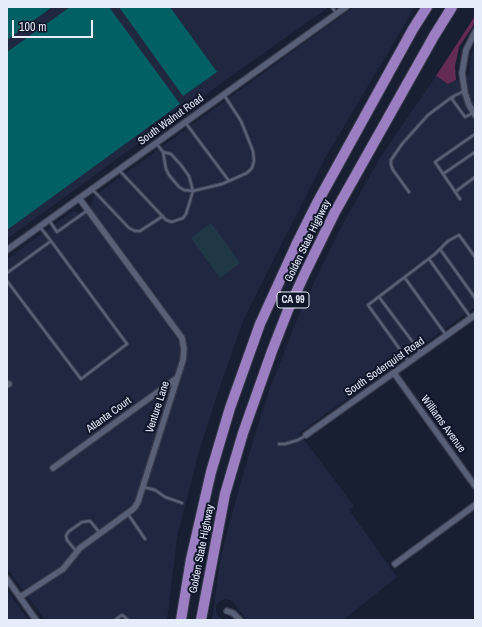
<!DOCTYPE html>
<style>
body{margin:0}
#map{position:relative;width:482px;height:627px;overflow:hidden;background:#191f33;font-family:"Archivo Narrow",sans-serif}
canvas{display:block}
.frame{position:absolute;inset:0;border:8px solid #e7ecfa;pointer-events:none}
.scale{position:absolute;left:12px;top:20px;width:81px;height:18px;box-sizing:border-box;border:2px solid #e7ecfa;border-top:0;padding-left:5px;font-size:12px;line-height:14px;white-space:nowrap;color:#e7ecfa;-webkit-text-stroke:3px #101629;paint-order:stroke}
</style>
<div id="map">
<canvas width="482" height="627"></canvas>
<div class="frame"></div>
<div class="scale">100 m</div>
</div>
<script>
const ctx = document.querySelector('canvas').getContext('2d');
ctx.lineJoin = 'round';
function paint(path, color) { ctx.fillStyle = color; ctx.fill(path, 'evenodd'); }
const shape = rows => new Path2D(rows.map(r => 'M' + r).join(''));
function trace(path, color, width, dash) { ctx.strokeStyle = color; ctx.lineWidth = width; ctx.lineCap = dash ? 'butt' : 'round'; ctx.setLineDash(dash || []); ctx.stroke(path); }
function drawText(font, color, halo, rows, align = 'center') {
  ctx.font = font + ' "Archivo Narrow",sans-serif'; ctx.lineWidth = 4; ctx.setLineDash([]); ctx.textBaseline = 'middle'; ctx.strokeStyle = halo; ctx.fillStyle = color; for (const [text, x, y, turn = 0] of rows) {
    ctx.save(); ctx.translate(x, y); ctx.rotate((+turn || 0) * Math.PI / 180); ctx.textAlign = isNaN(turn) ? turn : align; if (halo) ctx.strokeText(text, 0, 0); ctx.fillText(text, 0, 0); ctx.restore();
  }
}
paint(shape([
 [7,7,329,7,231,76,7,239],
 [354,7,414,7,405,24,325,158,243,321,219,389,199,451,177,537,167,620,45,620,7,568,7,259,73,211,81,213,92,204,93,197],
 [475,46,475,307,299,433,354,506,349,510,397,577,343,620,246,620,233,602,228,599,224,599,220,601,216,605,216,611,218,616,223,620,212,620,220,561,240,484,269,391,300,312,339,231,380,158,436,76,448,84,469,75,471,56],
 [7,590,27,618,28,620,7,620]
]), '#202841');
paint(shape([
 [475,16,475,23,459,47,455,66,456,80,448,84,436,76]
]), '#642b55');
paint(shape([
 [7,7,52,7,7,40],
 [70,7,109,7,180,104,7,230,7,52],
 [119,7,170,7,217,72,183,96]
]), '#006064');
paint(shape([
 [211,223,240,263,220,278,191,238]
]), '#203846');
const lane = shape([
 [332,7,336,13],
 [464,91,454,96,452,99,465,117,473,113],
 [185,122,229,181],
 [156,143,163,152,166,169,169,175,179,187,184,190,193,191,189,176,181,165,171,154,163,152],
 [119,170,166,220,172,222,183,218,186,214,193,191,222,184,247,173,252,168,254,161,253,151,241,121,224,95],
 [443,174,475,152],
 [92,189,129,228,135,231,140,231,163,216],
 [409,192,393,170,391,165,391,160,402,144,428,115,452,97],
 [455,192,475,177],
 [460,199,435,162,475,134],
 [49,220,57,232,88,210],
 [475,257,459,235,448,241,440,249,475,298],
 [429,259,471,318],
 [7,273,51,241,40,227],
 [405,278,446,335],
 [7,281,81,379,127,344,51,241],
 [379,297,421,353],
 [409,362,368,305,435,254,440,249],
 [279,444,285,444,298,440,305,436],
 [143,487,155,490,165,497,182,503],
 [128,514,145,539],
 [76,551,67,540,66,536,68,532,82,522,90,521,100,533],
 [115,620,122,615,127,619]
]);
const street = shape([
 [475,32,466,50,462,73,465,93,469,105,475,115],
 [7,250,346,7],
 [394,373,475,486],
 [7,385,9,384],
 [306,435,475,315],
 [53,468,177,378],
 [395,564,475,505],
 [7,579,36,620],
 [20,597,63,569,80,548,132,510,135,507,138,502,183,360,184,349,182,338,79,198],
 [227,611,233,613,240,620]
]);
const highway = shape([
 [181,620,191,559,211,472,230,408,260,324,297,243,317,203,413,29,427,7],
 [201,620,225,494,243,433,272,351,288,310,306,271,335,212,434,36,452,7]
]);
trace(lane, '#373a4b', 4.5);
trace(street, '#373a4b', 8);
trace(highway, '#373a4b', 12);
trace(lane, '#586078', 2.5);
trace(street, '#586078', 5.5);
trace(highway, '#9c7fc2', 10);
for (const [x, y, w] of [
 [293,300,32]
]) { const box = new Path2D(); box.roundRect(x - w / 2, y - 8, w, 16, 3); ctx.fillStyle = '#101629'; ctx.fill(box); trace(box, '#e7ecfa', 1); }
drawText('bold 10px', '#e7ecfa', null, [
 ["CA 99",293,300]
]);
drawText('11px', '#e7ecfa', '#101629', [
 ["South Walnut Road",171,120,-36],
 ["Golden State Highway",308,241,-64],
 ["South Soderquist Road",385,367,-35],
 ["Venture Lane",158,407,-72],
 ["Atlanta Court",109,415,-36],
 ["Williams Avenue",443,424,54],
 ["Golden State Highway",202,549,-79]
]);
</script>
